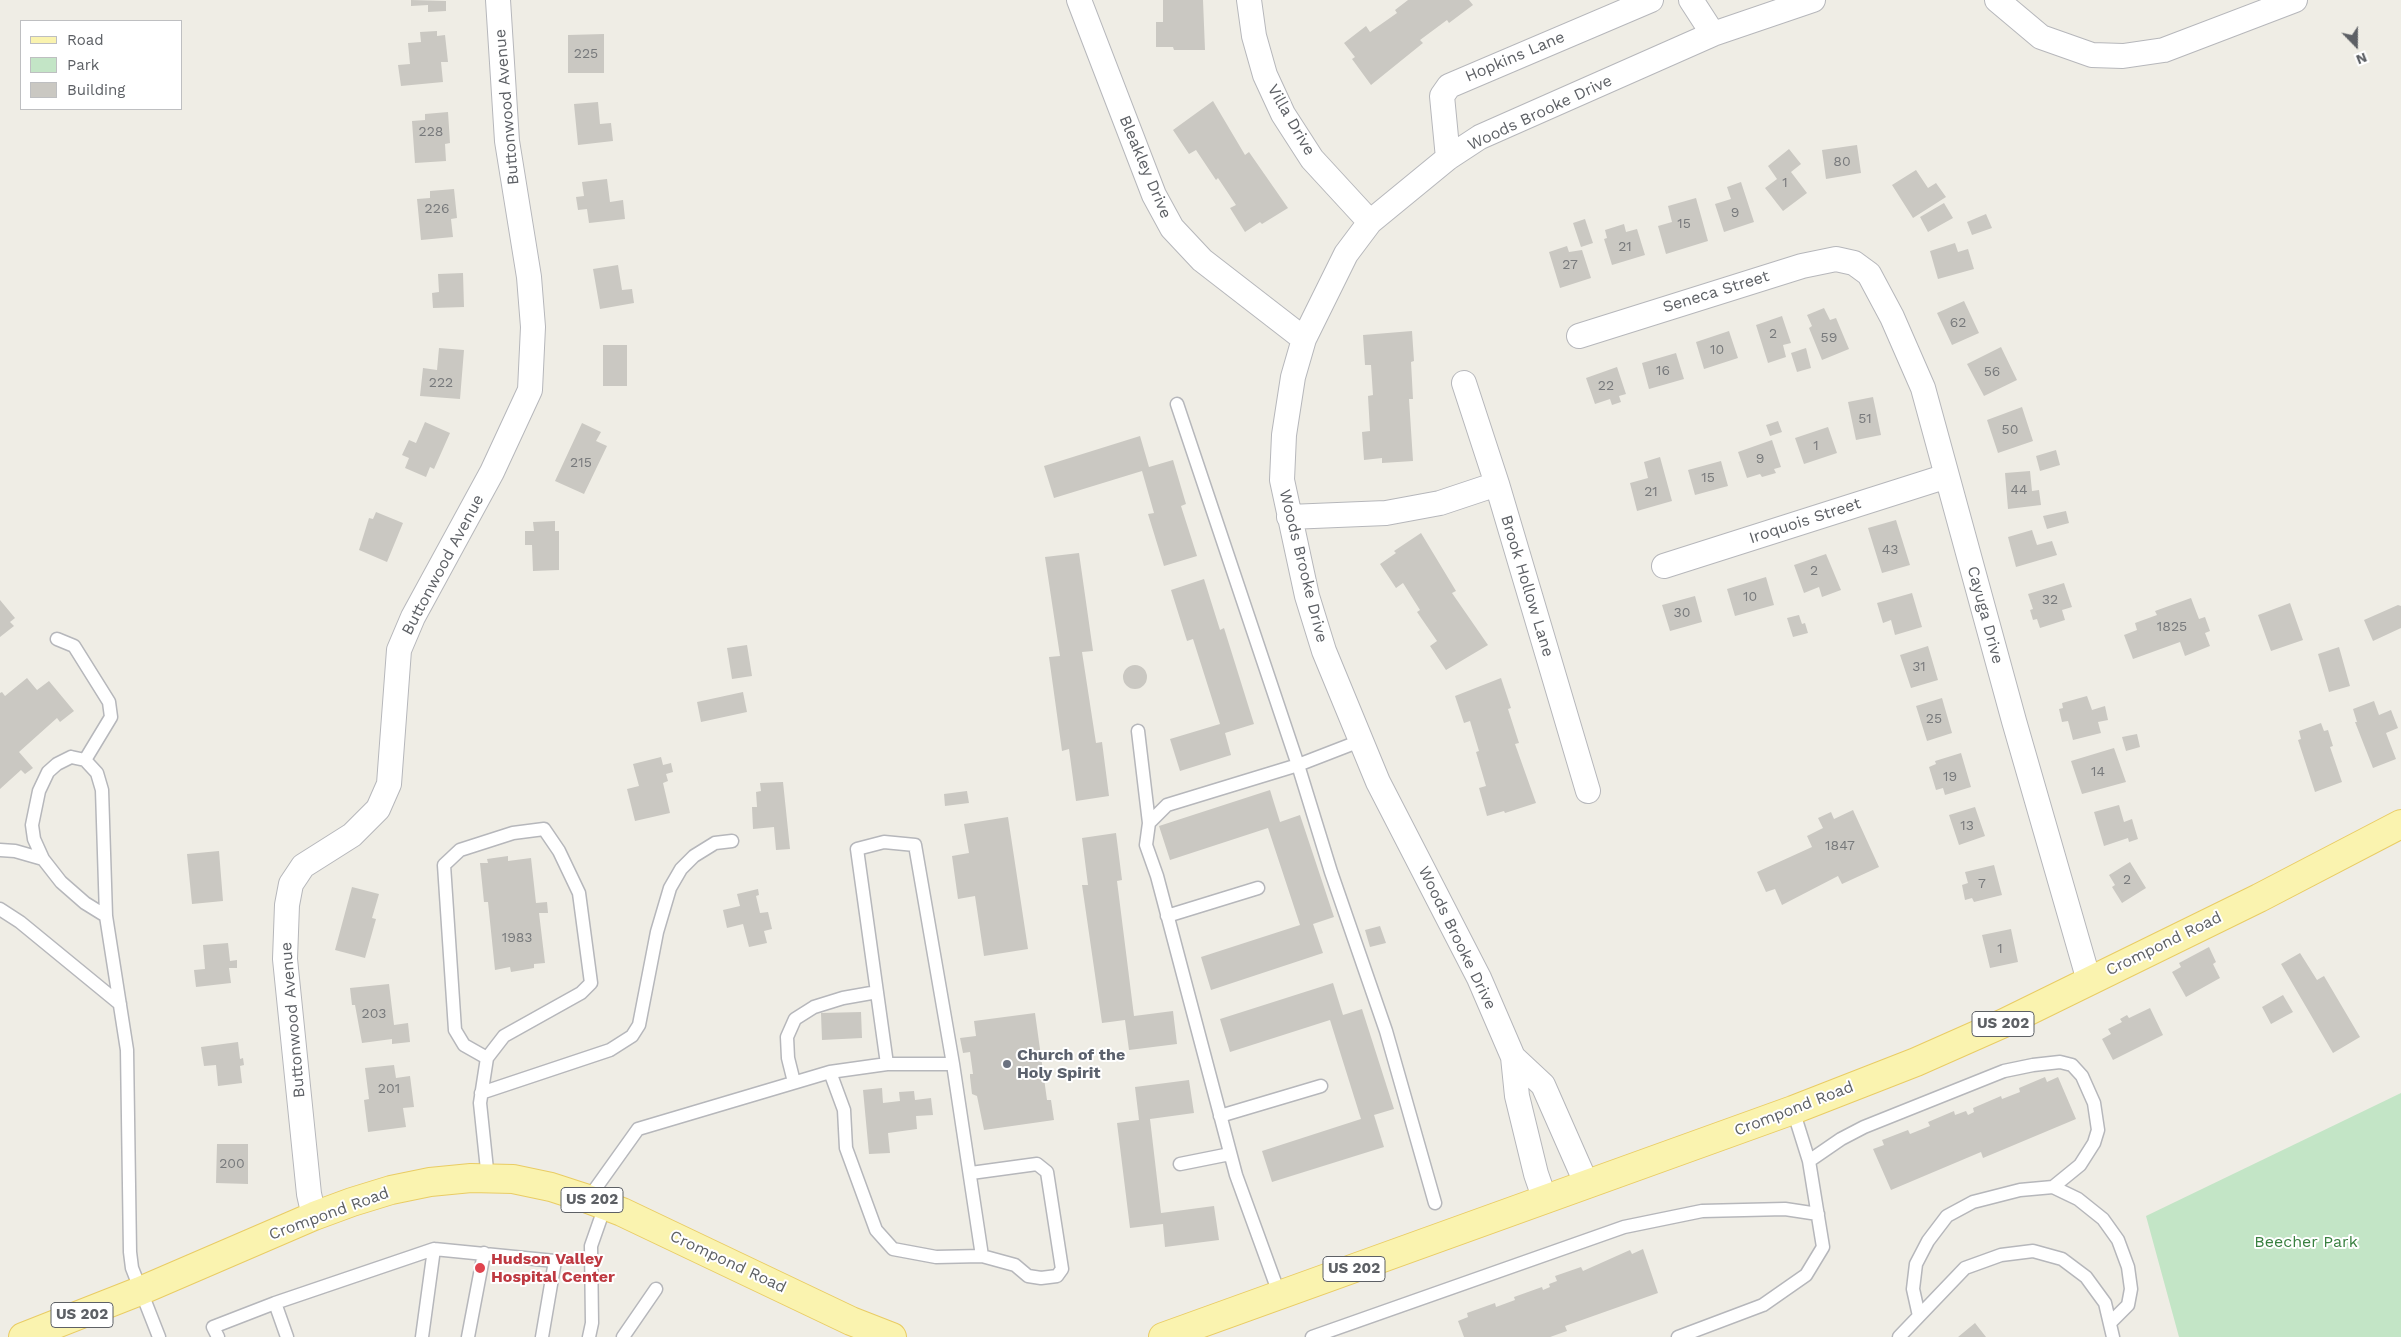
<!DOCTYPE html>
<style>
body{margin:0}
#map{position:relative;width:2401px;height:1337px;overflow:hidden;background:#efede5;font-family:"Work Sans",sans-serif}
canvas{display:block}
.legend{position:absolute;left:20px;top:20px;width:162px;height:90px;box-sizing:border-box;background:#fff;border:1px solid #bebfc1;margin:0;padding:6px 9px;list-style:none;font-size:15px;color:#5d6065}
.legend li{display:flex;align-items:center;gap:10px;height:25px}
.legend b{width:25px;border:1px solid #bebfc1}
.north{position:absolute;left:2331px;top:20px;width:50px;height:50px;-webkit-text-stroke:4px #fff;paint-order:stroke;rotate:158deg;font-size:14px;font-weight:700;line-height:20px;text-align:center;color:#5d6065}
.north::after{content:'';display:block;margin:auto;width:18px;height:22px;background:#5d6065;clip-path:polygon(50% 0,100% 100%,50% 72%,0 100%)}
</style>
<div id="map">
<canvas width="2401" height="1337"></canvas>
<ul class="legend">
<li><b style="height:6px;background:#faf3af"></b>Road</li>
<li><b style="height:14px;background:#c3e5c6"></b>Park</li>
<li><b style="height:14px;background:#cac8c2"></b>Building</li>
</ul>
<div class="north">N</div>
</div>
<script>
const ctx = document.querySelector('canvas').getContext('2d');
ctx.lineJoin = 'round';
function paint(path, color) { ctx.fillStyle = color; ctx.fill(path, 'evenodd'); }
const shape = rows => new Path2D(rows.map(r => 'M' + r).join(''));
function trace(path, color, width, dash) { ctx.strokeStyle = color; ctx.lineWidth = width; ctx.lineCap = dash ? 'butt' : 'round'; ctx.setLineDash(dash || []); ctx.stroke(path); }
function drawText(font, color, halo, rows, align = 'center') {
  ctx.font = font + ' "Work Sans",sans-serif'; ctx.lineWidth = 4; ctx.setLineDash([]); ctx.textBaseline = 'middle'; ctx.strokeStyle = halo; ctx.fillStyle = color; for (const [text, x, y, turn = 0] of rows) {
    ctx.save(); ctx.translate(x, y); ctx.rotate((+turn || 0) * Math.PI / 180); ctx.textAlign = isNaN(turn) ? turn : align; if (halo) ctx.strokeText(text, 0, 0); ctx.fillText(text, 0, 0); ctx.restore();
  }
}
paint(shape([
 [2401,1093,2401,1337,2179,1337,2146,1216]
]), '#c3e5c6');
paint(shape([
 [411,0,446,1,446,11,428,12,428,5,411,6],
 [1163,0,1203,0,1205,50,1174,50,1173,47,1156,47,1156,22,1163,22],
 [1408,0,1469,0,1473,5,1449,23,1447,20,1420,40,1423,43,1371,85,1352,59,1355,57,1344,43,1366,26,1370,32,1397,13,1395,10],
 [437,31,437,36,445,35,448,62,441,62,443,82,401,86,398,65,410,64,408,43,421,42,420,32],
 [604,34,604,73,568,73,568,35],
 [1213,101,1245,155,1249,152,1288,208,1262,224,1260,222,1245,232,1230,208,1236,205,1218,178,1216,180,1196,150,1189,154,1173,130],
 [598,102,600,124,611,123,613,141,578,145,574,104],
 [448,112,450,143,445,144,446,161,415,163,412,121,425,120,425,114],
 [1857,145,1861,173,1826,179,1822,150],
 [1789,149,1801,164,1791,172,1807,193,1783,211,1765,188,1777,179,1768,166],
 [1916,170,1928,188,1936,183,1946,197,1913,218,1892,185],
 [607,179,610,202,623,200,625,219,589,223,587,209,578,210,576,197,584,196,582,182],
 [1741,182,1754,222,1724,232,1715,204,1731,199,1727,187],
 [454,189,457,218,451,219,453,237,421,240,417,199,430,198,430,191],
 [1696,198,1708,241,1666,254,1658,226,1672,222,1668,206],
 [1944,203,1953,218,1928,232,1920,217],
 [1986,214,1992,228,1972,235,1967,222],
 [1585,219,1593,243,1581,247,1573,223],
 [1624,224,1626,232,1637,229,1645,255,1612,265,1604,239,1607,238,1605,230],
 [1955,243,1958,252,1968,249,1974,269,1938,279,1930,251],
 [1567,246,1569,252,1582,250,1591,278,1560,288,1549,252],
 [618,265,622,290,632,289,634,303,600,309,593,269],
 [463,273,464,307,433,308,432,293,439,292,438,274],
 [1964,301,1979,333,1952,345,1937,313],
 [1824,308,1830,320,1836,318,1849,349,1822,360,1809,328,1812,326,1807,315],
 [1782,316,1791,343,1783,345,1786,357,1768,363,1756,325],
 [1412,331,1414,361,1411,362,1413,399,1409,399,1413,461,1382,463,1382,458,1364,460,1362,432,1370,431,1368,396,1373,395,1371,365,1365,365,1363,335],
 [1729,331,1738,358,1704,369,1696,342],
 [603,345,627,345,627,386,603,386],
 [2001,347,2017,380,1984,396,1967,364],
 [439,348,464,350,460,399,420,396,423,368,437,370],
 [1806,348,1811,368,1797,372,1791,353],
 [1676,353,1684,379,1649,389,1642,363],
 [1617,367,1626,394,1619,396,1621,402,1612,405,1610,399,1595,404,1586,378],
 [1873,397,1881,435,1856,440,1848,402],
 [2022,407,2033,441,1998,453,1987,420],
 [1778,421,1782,432,1770,436,1766,425],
 [425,422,450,433,434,469,430,467,426,477,405,468,409,458,402,455,409,440,416,443],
 [582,423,601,432,596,441,607,446,584,494,555,481],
 [1828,427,1837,453,1804,464,1795,438],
 [1140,436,1149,467,1173,460,1186,504,1181,506,1197,556,1164,566,1148,514,1154,513,1142,471,1054,498,1044,466],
 [1772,440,1781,467,1774,469,1776,473,1762,477,1760,474,1747,478,1738,452],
 [2056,450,2060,465,2040,471,2036,456],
 [1660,457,1672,501,1637,511,1630,483,1648,478,1644,462],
 [1721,461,1728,486,1695,495,1688,470],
 [2030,471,2032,491,2039,490,2041,505,2008,509,2005,473],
 [2066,511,2069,523,2047,529,2043,516],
 [376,512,403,523,387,562,359,550,369,518,373,519],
 [1896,520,1910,565,1882,573,1868,528],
 [555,521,555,531,559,531,559,570,533,571,532,545,525,545,525,531,534,531,533,522],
 [2032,530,2037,545,2052,541,2057,555,2016,567,2008,537],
 [1421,533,1456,591,1452,593,1488,645,1446,670,1430,646,1437,641,1417,612,1420,610,1403,583,1396,588,1380,564,1396,553,1394,551],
 [1079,553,1093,651,1082,652,1096,743,1102,742,1109,796,1076,801,1069,749,1062,751,1049,657,1060,656,1045,557],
 [1826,554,1841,590,1822,597,1819,587,1804,593,1794,565],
 [1766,577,1774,605,1735,616,1727,589],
 [1204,579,1220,630,1224,628,1254,724,1225,733,1231,755,1180,771,1170,739,1220,724,1193,639,1187,641,1171,590],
 [2064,583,2072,607,2062,610,2065,620,2040,628,2037,619,2033,620,2030,610,2033,609,2028,594],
 [1912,593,1922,627,1895,635,1891,620,1883,623,1877,603],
 [1695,596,1702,622,1670,631,1662,605],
 [2191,598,2199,619,2205,617,2210,631,2205,633,2210,646,2185,656,2180,642,2133,659,2124,635,2137,630,2135,623,2157,615,2155,611],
 [0,600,15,618,10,622,14,626,0,637],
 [2290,603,2303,640,2271,651,2258,615],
 [2398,605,2401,606,2401,628,2373,641,2364,620],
 [1799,615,1802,624,1805,623,1808,633,1793,637,1787,618],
 [747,645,752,676,732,679,727,648],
 [1928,646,1938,680,1911,688,1900,655],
 [2339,647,2350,686,2329,692,2318,654],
 '1123 677a12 12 0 1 1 24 0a12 12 0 1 1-24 0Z',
 [27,678,37,690,49,681,74,711,60,722,57,718,19,752,33,768,25,774,21,770,0,789,0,693,2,692,5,696],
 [1501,678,1511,708,1508,709,1519,743,1515,744,1536,803,1505,813,1504,811,1487,816,1479,788,1486,786,1476,752,1479,751,1470,721,1464,723,1455,696],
 [743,692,747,712,701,722,697,702],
 [2087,696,2092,710,2105,706,2108,720,2098,722,2101,733,2073,740,2068,721,2062,722,2059,709,2063,708,2062,703],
 [1942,698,1952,733,1927,741,1916,706],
 [2374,701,2379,715,2391,710,2398,728,2386,733,2396,759,2373,768,2355,722,2357,722,2353,709],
 [2321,723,2324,731,2328,730,2333,746,2330,747,2342,782,2315,792,2298,740,2301,739,2299,731],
 [2137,734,2140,747,2126,751,2122,737],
 [2114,748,2126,782,2082,794,2071,761],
 [1961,753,1971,787,1945,795,1943,788,1936,790,1929,767,1936,764,1935,761],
 [661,757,663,765,671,763,673,772,666,774,668,781,663,783,670,813,635,821,627,789,639,786,633,764],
 [783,782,790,849,776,850,774,827,753,829,752,807,757,807,756,792,761,791,760,783],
 [1270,790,1280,822,1300,815,1334,917,1313,924,1323,953,1211,990,1201,957,1300,925,1268,828,1170,860,1159,826],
 [967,791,969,803,945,806,944,794],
 [2119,805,2124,822,2132,819,2138,839,2129,842,2128,838,2104,846,2094,812],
 [1975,807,1985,836,1959,845,1949,815],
 [1853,810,1879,867,1842,884,1838,876,1782,905,1775,889,1766,892,1757,872,1812,847,1807,836,1823,828,1818,818,1831,812,1834,819],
 [1008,817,1028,949,984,956,975,896,958,899,952,856,969,853,964,824],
 [1116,833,1122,880,1117,881,1134,1016,1173,1011,1177,1044,1129,1050,1125,1020,1102,1023,1082,885,1088,885,1082,838],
 [219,851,223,901,192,904,187,854],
 [508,856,508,861,531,858,536,903,547,902,548,913,539,913,545,963,534,964,534,968,511,972,510,967,495,970,488,902,484,902,480,863,488,863,487,859],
 [2130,862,2146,888,2122,903,2112,887,2115,885,2109,875],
 [1994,865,2002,895,1974,902,1972,898,1965,900,1962,885,1968,883,1965,872],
 [352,887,379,894,372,918,376,919,365,958,335,950],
 [758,889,759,895,756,896,760,913,768,912,772,929,764,931,767,943,749,947,743,924,727,928,723,910,740,906,737,894],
 [1380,926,1386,943,1370,947,1365,930],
 [2011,929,2018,962,1990,968,1982,935],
 [228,943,230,961,237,960,237,968,229,968,231,983,196,987,194,970,205,969,203,945],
 [2209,947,2216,962,2213,964,2220,978,2186,997,2172,972,2181,967,2179,963],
 [2300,953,2317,980,2324,976,2360,1037,2333,1053,2281,964],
 [1333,983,1343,1015,1362,1009,1394,1109,1374,1115,1384,1147,1272,1182,1262,1151,1361,1119,1330,1020,1230,1052,1220,1019],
 [389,984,394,1025,408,1023,410,1042,392,1044,392,1039,362,1043,355,1005,352,1005,350,988],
 [2283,995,2293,1012,2271,1024,2262,1007],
 [2150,1008,2163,1035,2113,1060,2102,1039,2111,1034,2108,1029,2122,1022,2120,1019,2127,1015,2129,1018],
 [861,1012,862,1038,822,1040,821,1013],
 [1035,1013,1047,1100,1051,1100,1054,1120,984,1130,977,1096,972,1094,970,1077,970,1074,973,1074,970,1052,963,1053,960,1038,976,1036,974,1021],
 [238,1042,240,1059,243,1058,244,1065,240,1066,242,1083,218,1086,216,1065,204,1066,201,1047],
 [394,1065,396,1078,410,1076,414,1107,403,1108,406,1127,368,1132,364,1100,369,1099,365,1068],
 [2045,1077,2047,1082,2058,1077,2076,1119,1983,1158,1981,1152,1891,1190,1873,1149,1884,1145,1882,1140,1908,1130,1910,1134,1930,1126,1928,1122,1954,1111,1955,1115,1966,1111,1968,1115,1974,1112,1973,1108,2001,1096,2002,1099,2020,1092,2019,1088],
 [1189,1080,1194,1113,1150,1119,1161,1213,1214,1206,1219,1240,1165,1247,1163,1224,1130,1228,1117,1123,1139,1120,1135,1087],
 [882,1088,883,1103,900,1101,899,1092,914,1091,915,1100,931,1098,933,1115,916,1116,917,1129,888,1133,890,1153,869,1154,863,1090],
 [217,1144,248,1144,248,1184,216,1183],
 [1643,1249,1658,1293,1565,1326,1567,1331,1550,1337,1464,1337,1458,1321,1468,1317,1467,1313,1495,1303,1496,1307,1515,1300,1514,1297,1542,1287,1543,1290,1550,1287,1549,1284,1557,1281,1555,1276,1581,1267,1583,1271,1630,1250,1632,1254],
 [1975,1323,1986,1337,1958,1337]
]), '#cac8c2');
const lane = shape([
 [1177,404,1298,765,1331,872,1386,1031,1435,1203],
 [57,639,74,646,109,702,111,717,85,760],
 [1138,731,1149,823],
 [71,757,85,760,97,773,102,790,106,916,85,903,61,882,43,859,34,839,32,825,39,791,48,772,57,764,71,757],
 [0,850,15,851,43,859],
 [0,909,20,922,120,1004],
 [106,916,127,1050,130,1252,132,1268,159,1337],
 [1167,916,1258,888],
 [487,1058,464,1045,455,1030,444,865,460,850,513,833,544,829,559,851,579,893,591,983,581,993,504,1036,487,1058,480,1103,488,1179],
 [830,1072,844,1110,846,1148,876,1230,893,1249,936,1257,982,1256,953,1064,915,845,884,842,857,849,887,1064],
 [794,1082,788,1058,787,1037,795,1019,814,1007,843,998,877,992],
 [481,1093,610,1050,632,1036,639,1025,657,932,670,888,681,869,694,856,715,843,732,841],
 [1220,1116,1321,1086],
 [1809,1161,1841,1139,1864,1127,2004,1071,2033,1065,2060,1062,2072,1065,2082,1076,2094,1103,2098,1130,2094,1143,2080,1165,2053,1187],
 [1180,1164,1230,1154],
 [971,1173,1037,1164,1047,1172,1062,1269,1057,1276,1041,1278,1028,1276,1015,1265,982,1256],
 [588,1199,638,1129,830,1072,887,1064,953,1064],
 [1280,1296,1236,1175,1157,876,1146,845,1149,823,1167,805,1298,765,1360,741],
 [275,1303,287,1337],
 [1919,1316,1913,1289,1916,1264,1928,1241,1947,1216,1973,1202,2020,1190,2053,1187,2078,1199,2103,1219,2118,1240,2128,1267,2131,1289,2128,1305,2111,1322],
 [218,1337,213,1327,275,1303,434,1249,555,1261,542,1337],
 [422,1337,434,1249],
 [468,1337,484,1253],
 [589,1337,592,1323,591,1246,605,1206],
 [623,1337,656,1289],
 [1312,1337,1624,1227,1702,1211,1785,1209,1818,1214],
 [1678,1337,1763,1305,1806,1275,1823,1247,1809,1161,1793,1110],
 [1899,1337,1965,1268,2001,1255,2033,1251,2062,1259,2086,1277,2105,1303,2113,1337]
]);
const street = shape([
 [1079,0,1154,195,1172,228,1202,260,1304,339],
 [1249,0,1254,36,1265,75,1283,114,1312,159,1370,222],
 [1691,0,1713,34],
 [1997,0,2041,37,2092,55,2123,56,2164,50,2295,0],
 [1448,158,1442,96,1449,86,1651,0],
 [1579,336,1802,266,1836,259,1854,263,1869,274,1892,317,1923,388,2014,721,2089,981],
 [1464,383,1497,484,1588,791],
 [1289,517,1386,513,1440,503,1497,484],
 [1664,566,1947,476],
 [1513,1057,1543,1085,1587,1185],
 [1545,1200,1536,1174,1517,1096,1513,1057,1479,978,1378,782,1324,651,1307,596,1282,480,1284,435,1293,377,1304,339,1346,254,1370,222,1448,158,1480,137,1713,34,1813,0],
 [314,1216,309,1194,285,959,287,905,291,884,303,866,352,835,378,809,389,784,399,650,413,617,492,472,530,390,533,327,529,277,507,141,498,0]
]);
const primary = shape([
 [23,1337,140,1291,314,1216,352,1202,391,1190,430,1182,471,1178,513,1179,551,1187,588,1199,622,1212,851,1321,892,1337],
 [1163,1337,1793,1110,1916,1062,2004,1023,2259,898,2401,824]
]);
trace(lane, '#b6b7bb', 15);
trace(street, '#b6b7bb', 26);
trace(primary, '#e9cc64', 30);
trace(lane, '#fff', 12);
trace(street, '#fff', 24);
trace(primary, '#faf3af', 28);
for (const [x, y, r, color] of [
 [1007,1064,5,"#6b7280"],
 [480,1268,6,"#e0444e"]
]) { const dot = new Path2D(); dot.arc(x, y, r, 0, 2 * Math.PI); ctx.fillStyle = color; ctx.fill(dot); trace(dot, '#fff', 2); }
drawText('14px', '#787a7c', null, [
 ["225",586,54],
 ["228",431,132],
 ["80",1842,162],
 ["1",1785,183],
 ["226",437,209],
 ["9",1735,213],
 ["15",1684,224],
 ["21",1625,247],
 ["27",1570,265],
 ["62",1958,323],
 ["2",1773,334],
 ["59",1829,338],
 ["10",1717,350],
 ["16",1663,371],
 ["56",1992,372],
 ["222",441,383],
 ["22",1606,386],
 ["51",1865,419],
 ["50",2010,430],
 ["1",1816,446],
 ["9",1760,459],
 ["215",581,463],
 ["15",1708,478],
 ["44",2019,490],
 ["21",1651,492],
 ["43",1890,550],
 ["2",1814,571],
 ["10",1750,597],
 ["32",2050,600],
 ["30",1682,613],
 ["1825",2172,627],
 ["31",1919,667],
 ["25",1934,719],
 ["14",2098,772],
 ["19",1950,777],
 ["13",1967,826],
 ["1847",1840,846],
 ["2",2127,880],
 ["7",1982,884],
 ["1983",517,938],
 ["1",2000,949],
 ["203",374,1014],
 ["201",389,1089],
 ["200",232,1164]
]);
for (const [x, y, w] of [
 [2003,1024,62],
 [592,1200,62],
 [1354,1269,62],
 [82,1315,62]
]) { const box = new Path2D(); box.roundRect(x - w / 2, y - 12.5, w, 25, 4); ctx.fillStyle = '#fff'; ctx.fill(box); trace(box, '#5d6065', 1); }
drawText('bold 15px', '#5d6065', null, [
 ["US 202",2003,1024],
 ["US 202",592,1200],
 ["US 202",1354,1269],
 ["US 202",82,1315]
]);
drawText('16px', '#5d6065', '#fff', [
 ["Hopkins Lane",1515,57,-23],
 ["Buttonwood Avenue",507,107,-95],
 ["Woods Brooke Drive",1540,113,-25],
 ["Villa Drive",1291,120,60],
 ["Bleakley Drive",1145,167,67],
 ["Seneca Street",1716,292,-17],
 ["Iroquois Street",1805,521,-18],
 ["Buttonwood Avenue",443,565,-62],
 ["Woods Brooke Drive",1303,566,76],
 ["Brook Hollow Lane",1527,586,73],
 ["Cayuga Drive",1985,615,75],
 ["Woods Brooke Drive",1457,938,64],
 ["Crompond Road",2164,944,-26],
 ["Buttonwood Avenue",293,1020,-95],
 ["Crompond Road",1794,1109,-21],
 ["Crompond Road",329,1214,-20],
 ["Crompond Road",728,1262,25]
]);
drawText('bold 16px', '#5b616d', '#fff', [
 ["Church of the",1017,1055],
 ["Holy Spirit",1017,1073]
], 'left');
drawText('16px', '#398040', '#fff', [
 ["Beecher Park",2306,1242]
]);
drawText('bold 16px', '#be3a42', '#fff', [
 ["Hudson Valley",491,1259],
 ["Hospital Center",491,1277]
], 'left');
</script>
